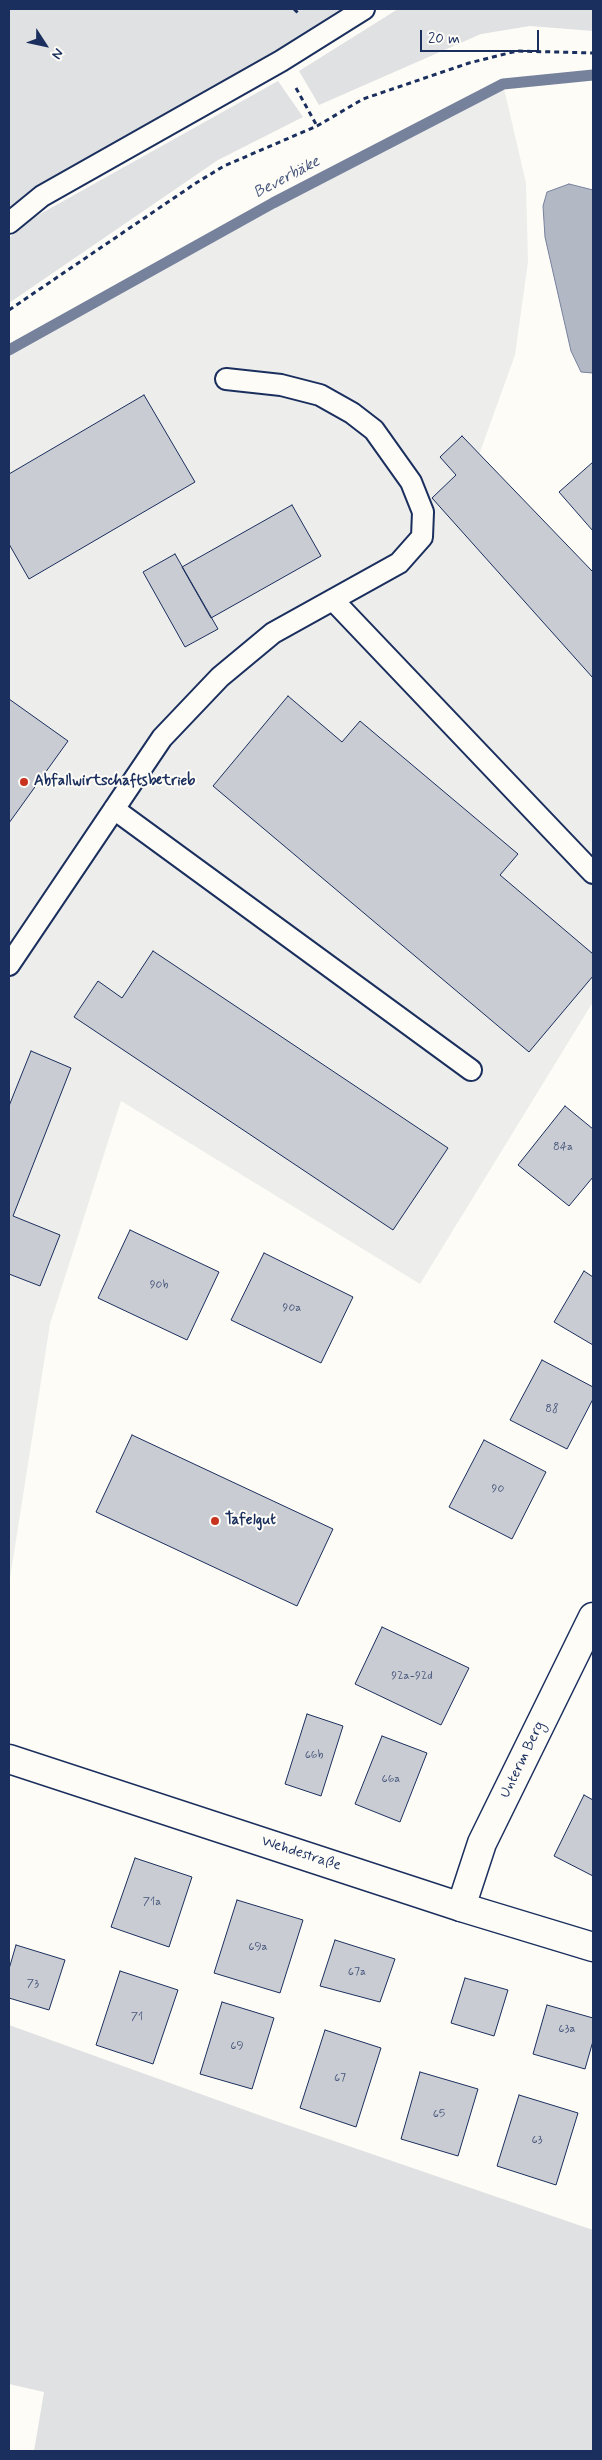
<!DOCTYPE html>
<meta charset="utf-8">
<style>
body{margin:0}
#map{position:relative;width:602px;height:2460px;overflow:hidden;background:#fdfcf7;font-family:Mynerve,sans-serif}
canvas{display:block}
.frame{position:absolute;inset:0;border:10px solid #1b2f5e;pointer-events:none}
.north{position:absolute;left:20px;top:20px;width:50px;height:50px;-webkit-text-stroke:4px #fdfcf7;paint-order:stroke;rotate:125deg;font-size:14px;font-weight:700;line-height:20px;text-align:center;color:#1b2f5e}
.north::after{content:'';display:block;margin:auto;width:18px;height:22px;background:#1b2f5e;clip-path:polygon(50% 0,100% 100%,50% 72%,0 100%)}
.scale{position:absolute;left:420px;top:30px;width:119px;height:22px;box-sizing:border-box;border:2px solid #1b2f5e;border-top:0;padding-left:6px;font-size:15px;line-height:18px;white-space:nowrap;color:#1b2f5e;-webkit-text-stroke:4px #fdfcf7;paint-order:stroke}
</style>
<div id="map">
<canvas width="602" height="2460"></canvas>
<div class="frame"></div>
<div class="north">N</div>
<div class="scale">20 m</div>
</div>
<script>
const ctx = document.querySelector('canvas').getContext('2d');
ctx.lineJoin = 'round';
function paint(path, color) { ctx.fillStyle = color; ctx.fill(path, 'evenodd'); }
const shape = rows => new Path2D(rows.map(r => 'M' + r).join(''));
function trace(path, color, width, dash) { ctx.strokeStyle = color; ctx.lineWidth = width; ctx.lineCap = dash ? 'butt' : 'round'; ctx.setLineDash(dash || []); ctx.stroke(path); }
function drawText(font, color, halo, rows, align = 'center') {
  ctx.font = font + ' Mynerve,sans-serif'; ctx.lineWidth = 4; ctx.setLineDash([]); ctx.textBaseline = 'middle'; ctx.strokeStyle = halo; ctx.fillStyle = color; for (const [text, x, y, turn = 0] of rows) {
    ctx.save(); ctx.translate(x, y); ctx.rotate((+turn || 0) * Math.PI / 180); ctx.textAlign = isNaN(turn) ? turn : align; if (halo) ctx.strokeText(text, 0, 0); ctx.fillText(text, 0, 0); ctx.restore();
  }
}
paint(shape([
 [503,84,526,183,528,262,515,355,479,455,593,572,593,1002,420,1284,121,1101,50,1324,9,1585,9,350,273,203]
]), '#edeeec');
paint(shape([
 [9,9,346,9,215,90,37,188,9,210],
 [398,9,593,9,593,31,530,26,481,34,319,105,299,71],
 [278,81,303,117,218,160,9,303,9,238,24,223],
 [9,2025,270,2119,593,2230,593,2451,34,2451,44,2392,9,2384]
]), '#e0e1e3');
const water = shape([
 [569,184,593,190,593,373,581,372,571,351,545,237,543,206,547,192,569,184]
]);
paint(water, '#b3b8c5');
trace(water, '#76819c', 1);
trace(shape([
 [9,350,273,203,503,84,593,75]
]), '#76819c', 11);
const building = shape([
 [144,395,195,482,29,579,9,544,9,474,144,395],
 [462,436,593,572,593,678,432,498,456,475,440,457,462,436],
 [593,462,593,531,559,492,593,462],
 [292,505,321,556,211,618,182,567,292,505],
 [175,554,218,629,185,647,143,572,175,554],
 [288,696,342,742,360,721,518,854,500,875,593,954,593,976,529,1052,213,786,288,696],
 [9,699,68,741,9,823,9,699],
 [153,951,448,1148,393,1230,74,1017,98,981,122,998,153,951],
 [31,1051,71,1068,13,1216,60,1235,40,1286,9,1274,9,1106,31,1051],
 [565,1106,593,1129,593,1177,569,1206,518,1165,565,1106],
 [130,1230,219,1272,187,1340,98,1298,130,1230],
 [264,1253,353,1297,321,1363,231,1320,264,1253],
 [584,1271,593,1277,593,1345,554,1322,584,1271],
 [542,1360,593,1387,593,1399,567,1449,510,1420,542,1360],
 [132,1435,333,1529,297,1606,96,1512,132,1435],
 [484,1440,546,1472,512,1539,449,1507,484,1440],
 [382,1627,469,1668,441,1725,355,1684,382,1627],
 [307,1714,343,1726,321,1796,285,1784,307,1714],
 [382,1736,427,1753,400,1822,355,1804,382,1736],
 [584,1795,593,1800,593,1876,554,1856,584,1795],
 [135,1858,192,1877,169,1947,111,1927,135,1858],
 [237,1900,303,1920,280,1993,214,1973,237,1900],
 [335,1940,395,1959,380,2002,320,1986,335,1940],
 [16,1945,65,1960,49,2010,9,1998,9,1969,16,1945],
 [120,1971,178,1990,153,2064,96,2045,120,1971],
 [465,1978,508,1990,494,2036,451,2023,465,1978],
 [222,2002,274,2018,252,2089,200,2074,222,2002],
 [547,2005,593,2018,593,2041,585,2069,533,2054,547,2005],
 [325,2030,381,2048,356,2127,300,2108,325,2030],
 [420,2072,478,2089,458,2156,401,2139,420,2072],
 [519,2095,578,2113,556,2185,497,2166,519,2095]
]);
paint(building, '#c9ccd3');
trace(building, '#1b2f5e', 1);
const service = shape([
 [9,223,42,196,281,61,364,9],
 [333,600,593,873],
 [114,809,471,1070],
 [9,965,162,738,220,677,273,633,399,563,422,537,423,512,411,482,374,430,352,413,320,395,281,385,226,379]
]);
const minor = shape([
 [461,1907,482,1843,593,1617]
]);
const tertiary = shape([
 [9,1759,461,1907,593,1947]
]);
trace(service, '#1b2f5e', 24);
trace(minor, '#1b2f5e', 31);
trace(tertiary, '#1b2f5e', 31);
trace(shape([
 [294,9,299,14],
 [296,88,317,126],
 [9,310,196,183,224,166,317,126,363,99,469,63,517,51,593,53]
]), '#1b2f5e', 3, [5, 4]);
trace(service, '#fdfcf7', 20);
trace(minor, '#fdfcf7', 28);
trace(tertiary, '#fdfcf7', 28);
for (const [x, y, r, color] of [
 [24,782,5,"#c8321e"],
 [215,1521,5,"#c8321e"]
]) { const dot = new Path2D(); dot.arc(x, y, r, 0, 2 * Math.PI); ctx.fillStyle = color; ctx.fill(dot); trace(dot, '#fdfcf7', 2); }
drawText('12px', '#46567b', null, [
 ["84a",563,1147],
 ["90b",159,1285],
 ["90a",292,1308],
 ["88",552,1409],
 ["90",498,1489],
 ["92a-92d",412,1676],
 ["66b",314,1755],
 ["66a",391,1779],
 ["71a",152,1902],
 ["69a",258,1947],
 ["67a",357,1972],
 ["73",33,1984],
 ["71",137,2017],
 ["63a",567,2029],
 ["69",237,2046],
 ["67",340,2078],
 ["65",439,2114],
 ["63",537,2140]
]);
drawText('bold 15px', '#1b2f5e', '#fdfcf7', [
 ["Abfallwirtschaftsbetrieb",34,782],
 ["Tafelgut",225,1521]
], 'left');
drawText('15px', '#1b2f5e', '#fdfcf7', [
 ["Unterm Berg",523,1760,-64],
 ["Wehdestraße",301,1854,18]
]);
drawText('italic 16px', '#49587d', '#fdfcf7', [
 ["Beverbäke",287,178,-28]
]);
</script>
